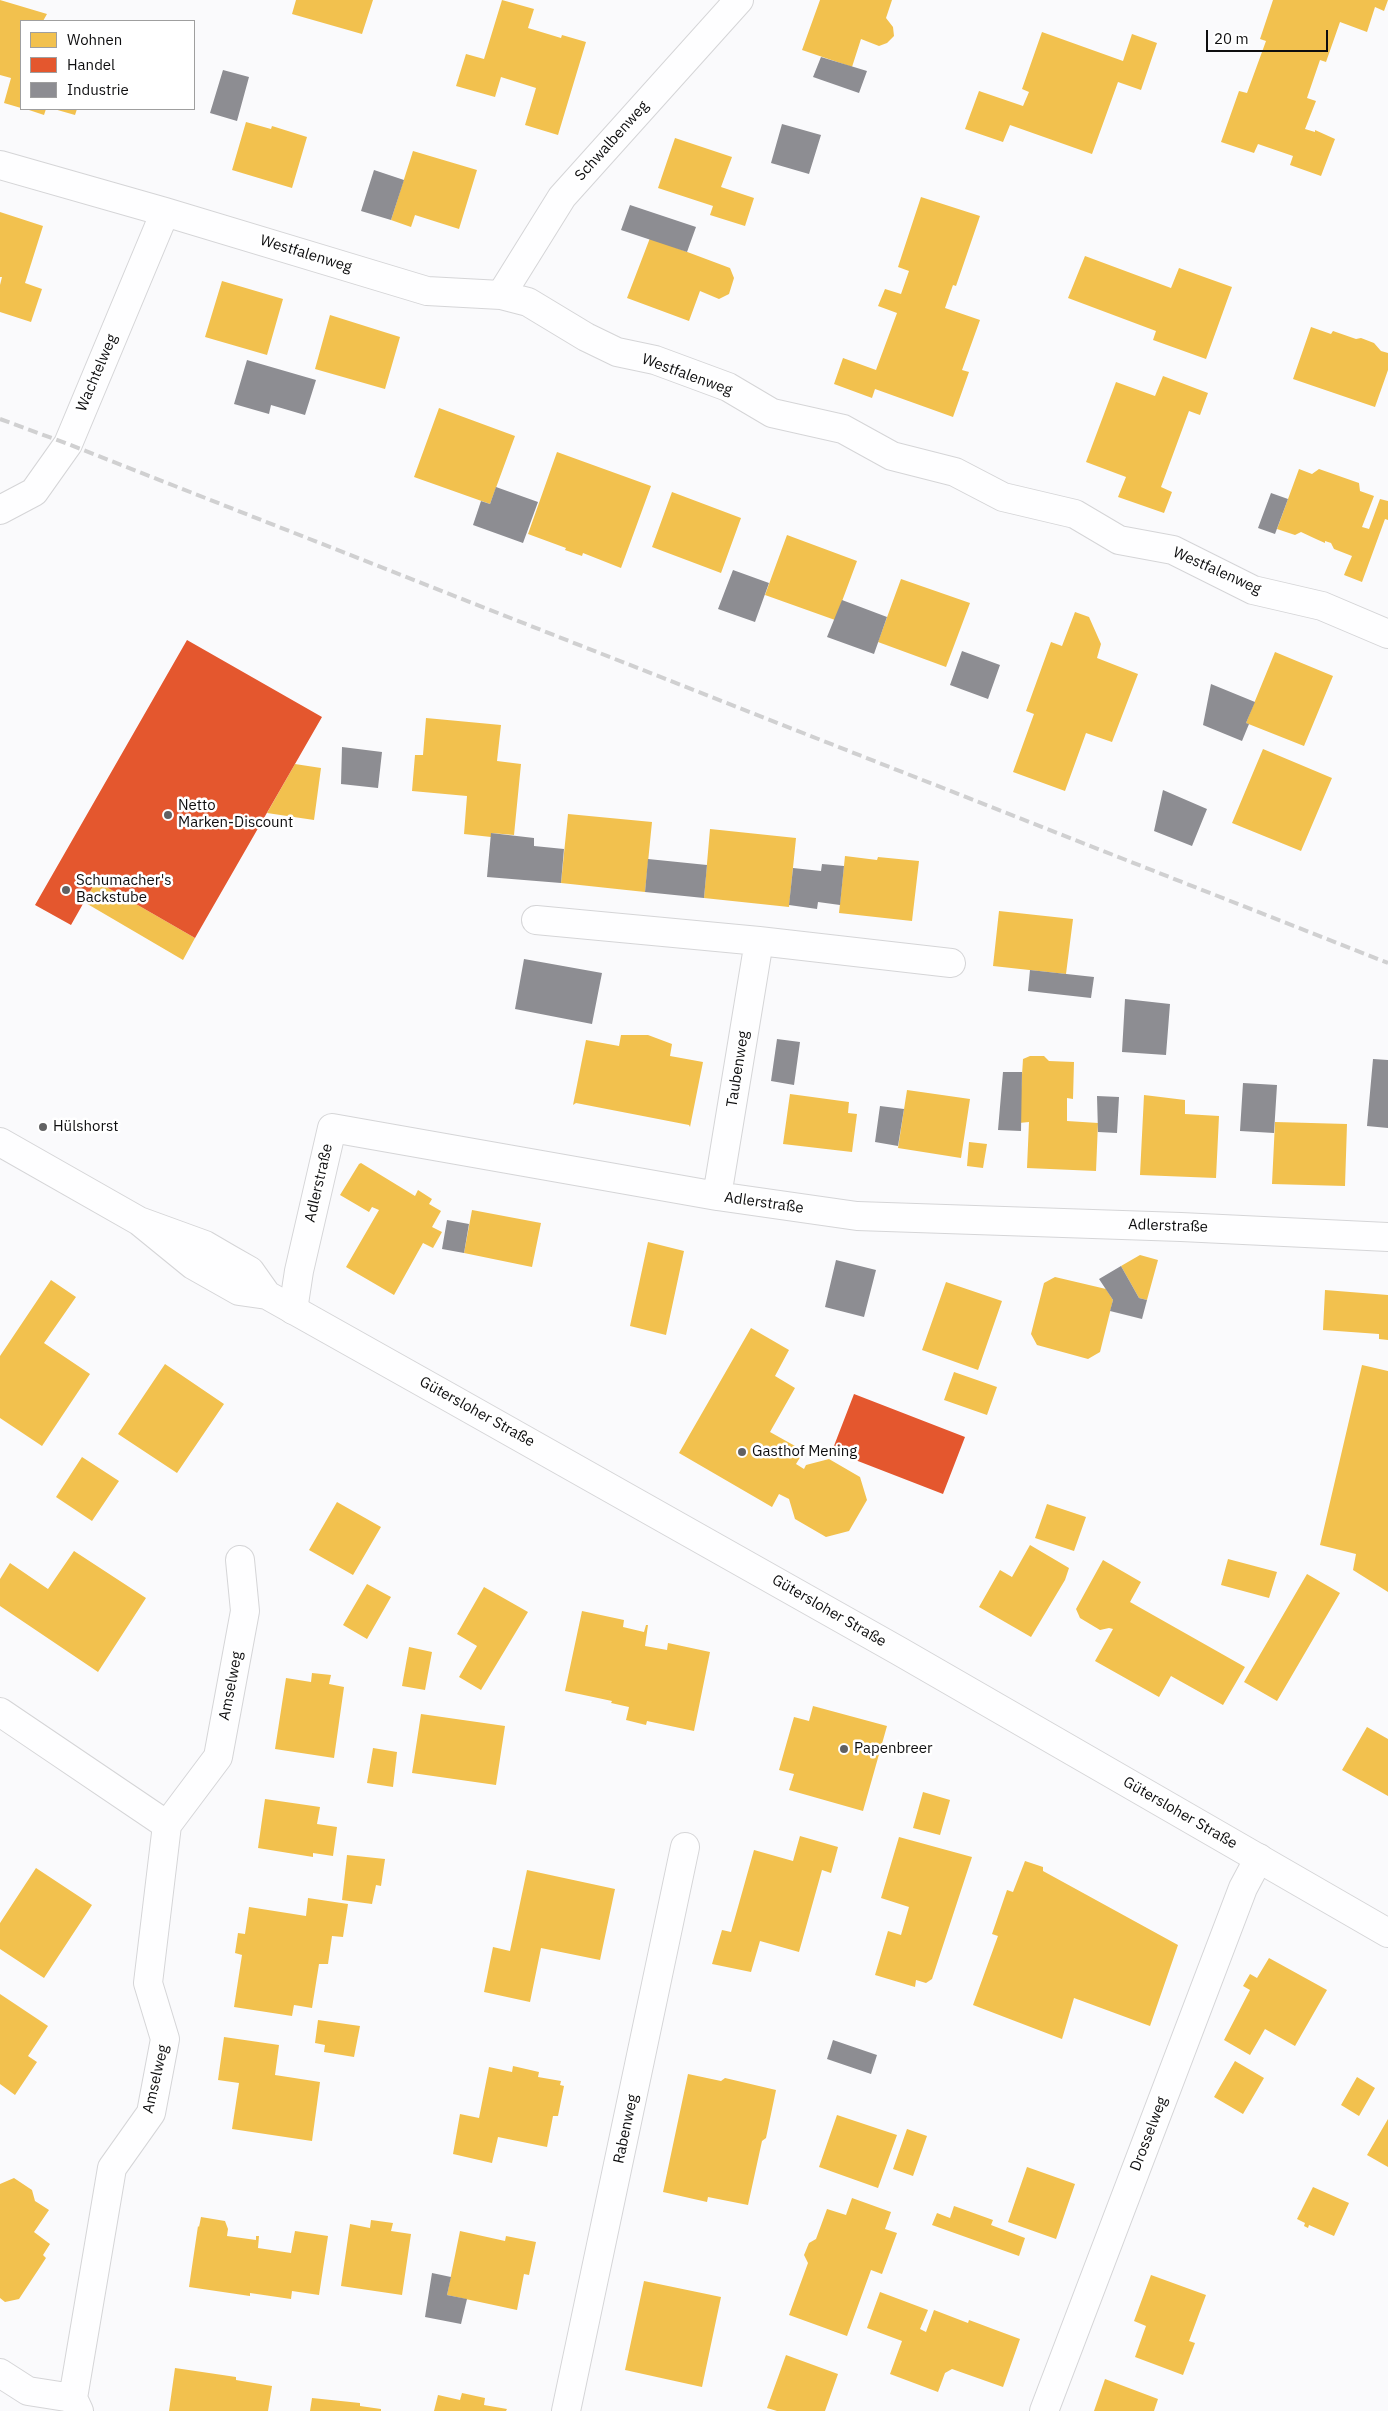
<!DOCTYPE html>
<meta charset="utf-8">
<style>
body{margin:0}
#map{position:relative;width:1388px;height:2411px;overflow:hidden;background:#fafafc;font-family:"IBM Plex Sans",sans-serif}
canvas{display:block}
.legend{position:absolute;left:20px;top:20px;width:175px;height:90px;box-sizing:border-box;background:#fff;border:1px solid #9f9f9f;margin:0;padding:6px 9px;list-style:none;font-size:15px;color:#0e0e0f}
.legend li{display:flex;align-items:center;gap:10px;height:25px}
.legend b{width:25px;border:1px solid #9f9f9f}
.scale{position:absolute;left:1206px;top:30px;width:122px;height:22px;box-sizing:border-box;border:2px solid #0e0e0f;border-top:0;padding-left:6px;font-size:15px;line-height:18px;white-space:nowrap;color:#0e0e0f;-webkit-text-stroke:4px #fff;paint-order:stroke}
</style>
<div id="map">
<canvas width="1388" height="2411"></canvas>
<ul class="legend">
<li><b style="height:14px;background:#f2c14e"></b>Wohnen</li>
<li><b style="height:14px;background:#e4572e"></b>Handel</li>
<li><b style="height:14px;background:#8d8d92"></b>Industrie</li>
</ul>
<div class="scale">20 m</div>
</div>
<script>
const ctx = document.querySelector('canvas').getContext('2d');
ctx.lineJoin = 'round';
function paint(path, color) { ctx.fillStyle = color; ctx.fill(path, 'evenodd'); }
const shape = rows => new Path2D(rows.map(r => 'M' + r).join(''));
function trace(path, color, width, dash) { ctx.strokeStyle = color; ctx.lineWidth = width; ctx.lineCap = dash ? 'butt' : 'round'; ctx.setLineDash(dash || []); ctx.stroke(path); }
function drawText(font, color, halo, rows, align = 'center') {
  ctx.font = font + ' "IBM Plex Sans",sans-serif'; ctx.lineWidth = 5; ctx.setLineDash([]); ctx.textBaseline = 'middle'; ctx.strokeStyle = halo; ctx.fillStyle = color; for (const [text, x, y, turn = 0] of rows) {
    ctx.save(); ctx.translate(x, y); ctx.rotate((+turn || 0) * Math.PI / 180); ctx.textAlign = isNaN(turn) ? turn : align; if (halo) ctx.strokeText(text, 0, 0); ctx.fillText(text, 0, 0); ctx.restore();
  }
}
paint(shape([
 [0,0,47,14,43,21,21,21,21,108,4,103,11,78,0,75],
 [296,0,373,0,362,34,292,14],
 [502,0,534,9,528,28,561,38,562,35,586,42,558,135,525,125,536,88,501,77,495,97,456,86,466,54,484,59],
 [820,0,892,0,886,18,893,27,894,36,887,43,879,46,861,39,852,67,802,50],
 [1273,0,1388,0,1384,11,1375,7,1367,32,1340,22,1326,62,1320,60,1307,98,1316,101,1305,129,1315,132,1315,130,1335,139,1321,176,1290,165,1293,156,1258,144,1254,153,1221,142,1239,91,1247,93,1266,41,1260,39],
 [1042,32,1123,61,1132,34,1157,43,1141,90,1118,82,1092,154,1010,125,1003,142,965,129,979,91,1023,106,1029,92,1022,89],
 [26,109,46,109,44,115],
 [54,109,77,109,75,115],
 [246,122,271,129,272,126,307,137,292,188,232,170],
 [675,138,732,157,721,187,754,198,745,226,710,215,713,206,658,188],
 [413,151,477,170,459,229,415,215,411,227,391,220],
 [921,197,980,216,956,286,953,285,945,308,980,320,962,370,969,372,953,417,875,389,872,398,834,384,843,358,876,370,897,313,878,306,885,289,901,294,909,271,898,267],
 [0,212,43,226,25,283,42,289,31,322,0,312,0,285,2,277,0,277],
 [650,238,730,268,734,278,729,294,719,299,700,291,689,321,627,298],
 [1085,256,1171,288,1179,268,1232,287,1206,359,1153,340,1156,331,1068,298],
 [222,281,283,299,267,355,205,337],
 [330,315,400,337,385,389,315,369],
 [1311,327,1331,334,1333,331,1356,339,1361,338,1374,343,1381,351,1388,353,1388,370,1375,407,1293,379],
 [1163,376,1208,393,1200,415,1189,411,1161,487,1172,492,1164,513,1118,497,1126,477,1086,462,1116,382,1155,396],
 [439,408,515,436,490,504,414,477],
 [557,452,651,486,621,568,583,553,582,556,565,550,566,548,528,534],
 [1299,469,1312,474,1319,469,1359,483,1360,491,1374,496,1362,527,1369,529,1380,499,1388,501,1388,520,1385,519,1362,582,1344,575,1352,556,1334,549,1331,543,1325,541,1325,543,1316,539,1301,532,1295,535,1277,529],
 [672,492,741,518,721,573,652,547],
 [787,535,857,561,835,620,765,595],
 [901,579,970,603,946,667,878,642],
 [1075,612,1089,617,1101,644,1097,658,1138,674,1112,742,1086,733,1065,791,1013,772,1034,714,1026,711,1051,642,1062,646],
 [1275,652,1333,676,1304,746,1246,723],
 [426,718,501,725,497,761,521,764,514,835,491,833,491,837,464,834,467,796,412,791,415,755,423,755],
 [1263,749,1332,778,1301,851,1232,823],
 [295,764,321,768,314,820,267,813],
 [568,814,652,822,645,892,561,883],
 [710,829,796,838,789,907,704,898],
 [845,856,877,860,878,857,919,861,912,921,839,913],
 [96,881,195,938,183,960,84,902],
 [999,911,1073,919,1066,974,993,966],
 [621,1035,648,1035,672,1044,670,1056,703,1062,690,1127,689,1125,576,1103,573,1105,586,1040,619,1046],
 [1030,1056,1044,1056,1049,1061,1074,1062,1073,1099,1067,1098,1067,1121,1098,1123,1096,1171,1027,1168,1029,1122,1019,1123,1023,1059],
 [907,1090,970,1099,961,1158,898,1148],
 [790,1094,849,1102,848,1113,857,1114,852,1152,783,1144],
 [1144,1095,1185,1100,1185,1114,1219,1116,1216,1178,1140,1175],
 [1275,1122,1347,1124,1345,1186,1272,1184],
 [969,1142,987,1144,983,1168,967,1166],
 [361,1163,415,1196,418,1190,432,1199,429,1204,441,1211,432,1227,442,1232,433,1248,423,1243,394,1295,346,1267,379,1210,372,1207,369,1212,340,1195,359,1164],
 [472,1210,541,1223,532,1267,464,1253],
 [648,1242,684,1251,666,1335,630,1326],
 [1140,1255,1158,1260,1147,1300,1139,1298,1121,1266],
 [1055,1277,1106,1289,1113,1300,1100,1352,1088,1359,1037,1345,1031,1334,1044,1283],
 [51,1280,76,1297,44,1343,90,1374,42,1446,0,1418,0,1356],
 [946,1282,1002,1301,978,1370,922,1350],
 [1325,1290,1388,1295,1388,1340,1379,1339,1379,1334,1323,1330],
 [751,1328,789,1350,775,1376,795,1388,770,1432,804,1451,796,1464,804,1469,806,1465,829,1459,860,1477,867,1500,849,1531,826,1537,795,1519,789,1499,779,1494,772,1507,679,1453],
 [165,1364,224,1404,177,1473,118,1434],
 [1362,1365,1388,1371,1388,1592,1353,1570,1356,1554,1320,1545],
 [954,1372,997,1387,987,1415,944,1400],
 [82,1457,119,1481,92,1521,56,1497],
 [337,1502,381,1527,353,1575,309,1550],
 [1047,1504,1086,1517,1074,1551,1035,1538],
 [1030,1545,1069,1568,1065,1580,1031,1637,979,1607,1000,1570,1012,1577],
 [74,1551,146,1598,98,1672,0,1606,0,1579,10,1563,48,1589],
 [1228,1559,1277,1572,1269,1598,1221,1585],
 [1103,1560,1141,1582,1130,1602,1245,1667,1223,1705,1171,1676,1159,1697,1095,1661,1113,1629,1109,1628,1100,1630,1080,1618,1076,1609],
 [1307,1574,1340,1593,1277,1701,1244,1682],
 [367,1584,391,1597,367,1639,343,1625],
 [484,1587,528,1612,481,1690,459,1677,477,1646,457,1634],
 [582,1611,624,1620,623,1627,644,1632,646,1625,648,1625,645,1646,667,1650,668,1643,710,1652,694,1731,647,1721,646,1725,626,1720,629,1707,611,1703,612,1701,565,1691],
 [409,1647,432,1652,425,1690,402,1686],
 [312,1673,331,1675,329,1684,344,1687,334,1758,275,1749,286,1678,311,1682],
 [813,1706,887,1726,863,1811,789,1790,794,1774,779,1770,794,1717,809,1721],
 [421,1714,505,1726,496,1785,412,1773],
 [1367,1727,1388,1739,1388,1796,1342,1770],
 [373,1748,397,1752,393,1787,367,1783],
 [923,1792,950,1800,940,1835,913,1828],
 [265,1799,320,1807,317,1824,337,1827,333,1856,313,1853,313,1857,258,1848],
 [800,1836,838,1847,831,1873,822,1870,799,1952,760,1941,751,1972,712,1964,722,1930,731,1932,754,1850,793,1861],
 [899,1837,972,1857,932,1979,926,1983,916,1980,915,1987,875,1975,888,1931,901,1935,909,1907,881,1898],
 [347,1855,385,1859,381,1886,376,1885,372,1904,342,1900],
 [1025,1861,1043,1867,1043,1871,1178,1945,1150,2026,1074,1998,1062,2039,973,2005,998,1936,992,1934,1007,1890,1013,1892],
 [36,1868,92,1905,44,1978,0,1949,0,1923],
 [527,1870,615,1889,600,1960,541,1948,530,2002,484,1992,493,1947,510,1951],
 [308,1898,348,1904,343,1937,332,1936,328,1964,319,1964,312,2008,294,2005,292,2016,234,2007,242,1955,235,1953,238,1933,245,1934,249,1907,306,1916],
 [1269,1958,1327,1990,1295,2046,1265,2029,1250,2055,1224,2040,1250,1990,1243,1986,1250,1974,1257,1978],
 [0,1994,48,2026,28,2056,37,2062,15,2095,0,2084],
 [318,2020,360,2026,354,2057,324,2052,325,2045,315,2043],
 [224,2037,279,2045,275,2075,320,2082,312,2141,232,2129,239,2083,218,2080],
 [1235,2061,1264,2078,1243,2114,1214,2097],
 [513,2066,539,2072,538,2077,561,2081,560,2085,564,2086,558,2116,553,2116,547,2147,498,2137,492,2163,453,2154,460,2114,479,2118,489,2067,512,2072],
 [688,2074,721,2081,725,2078,776,2090,766,2138,762,2141,748,2205,708,2197,707,2202,663,2192],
 [1357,2077,1375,2088,1359,2116,1341,2105],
 [837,2115,897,2135,878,2188,819,2167],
 [1388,2119,1388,2167,1367,2155],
 [907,2129,927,2136,913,2176,893,2169],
 [1027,2167,1075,2184,1056,2239,1008,2222],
 [14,2178,32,2190,35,2201,49,2210,34,2232,50,2244,43,2255,46,2258,19,2299,5,2302,0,2298,0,2184],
 [1313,2187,1349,2203,1334,2236,1309,2225,1308,2228,1304,2226,1305,2223,1297,2219],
 [852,2198,891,2212,885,2229,897,2233,882,2274,871,2270,847,2336,789,2315,808,2263,804,2255,809,2243,816,2239,827,2209,846,2215],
 [954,2206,993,2220,991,2225,1025,2238,1019,2256,932,2225,937,2213,950,2218],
 [201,2217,225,2221,228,2229,227,2236,256,2240,256,2236,259,2236,258,2248,291,2253,295,2231,328,2236,319,2295,292,2291,291,2299,250,2293,250,2296,189,2287,198,2226,199,2227],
 [371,2220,393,2223,391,2231,411,2234,402,2295,341,2286,350,2224,370,2228],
 [460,2231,505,2241,506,2236,536,2242,529,2275,524,2274,517,2310,447,2295],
 [1151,2275,1206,2295,1189,2341,1195,2343,1183,2375,1135,2357,1146,2326,1134,2321],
 [644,2281,721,2297,702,2387,625,2370],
 [880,2292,928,2310,920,2329,926,2332,934,2310,968,2323,969,2320,1020,2339,1003,2387,952,2369,945,2373,938,2392,890,2374,902,2341,867,2328],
 [786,2355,838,2374,825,2411,777,2411,767,2408],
 [175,2368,236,2377,236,2380,272,2386,268,2411,169,2411],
 [1105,2379,1158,2399,1154,2411,1094,2411],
 [462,2393,485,2398,484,2405,507,2409,506,2411,434,2411,438,2395,460,2400],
 [312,2398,360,2403,360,2406,381,2409,381,2411,310,2411]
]), '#f2c14e');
paint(shape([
 [187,640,322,717,195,938,96,881,71,925,35,905],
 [854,1394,965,1437,943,1494,832,1451]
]), '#e4572e');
paint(shape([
 [821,57,867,71,859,93,813,77],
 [223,70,249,77,237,121,210,113],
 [782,124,821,135,809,174,771,163],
 [374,170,404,180,391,220,361,211],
 [630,205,696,227,687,252,621,230],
 [247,360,316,380,305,415,271,405,269,414,234,404],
 [496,487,538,502,523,543,473,525,481,501,490,504],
 [1271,493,1288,499,1275,534,1258,528],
 [733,570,769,583,755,622,718,609],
 [842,600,887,617,874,654,827,637],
 [962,651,1000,665,988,699,950,685],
 [1211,684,1255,702,1246,723,1249,724,1242,741,1203,725],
 [342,747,382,752,378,788,341,784],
 [1163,790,1207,809,1192,846,1154,831],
 [491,833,534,838,534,846,564,849,561,883,487,877],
 [648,859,707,865,704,898,645,892],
 [822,864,844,866,840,905,818,902,817,909,789,905,793,868,821,871],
 [524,959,602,973,592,1024,515,1009],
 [1030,970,1094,977,1091,998,1028,991],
 [1125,999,1170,1004,1166,1055,1122,1052],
 [777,1039,800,1042,794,1085,771,1081],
 [1373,1059,1388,1060,1388,1128,1367,1126],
 [1003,1072,1022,1072,1021,1131,998,1130],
 [1243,1083,1277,1085,1274,1133,1240,1131],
 [1097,1096,1119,1097,1117,1133,1098,1132],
 [880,1106,904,1109,898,1146,875,1142],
 [447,1220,469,1224,464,1253,442,1249],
 [836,1260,876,1270,864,1317,825,1307],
 [1121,1266,1139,1298,1147,1300,1142,1319,1110,1311,1113,1300,1099,1279],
 [833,2040,877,2055,871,2074,827,2059],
 [432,2273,451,2277,447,2295,467,2299,461,2324,425,2317]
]), '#8d8d92');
const street = shape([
 [0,165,165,212,427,291,501,295,528,302,586,337,617,352,655,360,728,387,772,413,843,429,892,456,955,472,1003,497,1075,514,1119,540,1173,550,1253,590,1322,606,1388,634],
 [501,295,562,197,739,0],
 [0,510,34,492,68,444,165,212],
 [536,920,759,941,951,963],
 [717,1196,759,941],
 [293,1310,299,1271,332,1128,717,1196,857,1216,1181,1227,1388,1237],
 [0,1712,167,1825],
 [0,2373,28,2391,73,2398],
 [79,2411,73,2398,112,2168,151,2113,165,2039,148,1983,167,1825,218,1757,245,1611,240,1560],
 [566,2411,685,1847],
 [1044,2411,1243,1888,1259,1858]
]);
const secondary = shape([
 [0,1142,139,1221,205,1245,229,1259,250,1271,267,1295],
 [139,1221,193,1265,239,1291,267,1295,454,1400,899,1651,1388,1933]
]);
trace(street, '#d5d5d7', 30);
trace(secondary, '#d5d5d7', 30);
trace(street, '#fefeff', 28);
trace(secondary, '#fefeff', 28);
trace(shape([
 [0,419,68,444,1388,963]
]), '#d0d0d1', 4, [10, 5]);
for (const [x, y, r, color] of [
 [168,815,5,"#616162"],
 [66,890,5,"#616162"],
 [43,1127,5,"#616162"],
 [742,1452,5,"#616162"],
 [844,1749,5,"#616162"]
]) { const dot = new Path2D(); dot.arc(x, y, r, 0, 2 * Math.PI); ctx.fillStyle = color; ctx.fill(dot); trace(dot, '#fff', 2); }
drawText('15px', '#0e0e0f', '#fff', [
 ["Schwalbenweg",612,141,-48],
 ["Westfalenweg",306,254,17],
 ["Wachtelweg",97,373,-67],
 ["Westfalenweg",687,375,20],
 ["Westfalenweg",1217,571,24],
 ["Taubenweg",738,1069,-81],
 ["Adlerstraße",319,1183,-77],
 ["Adlerstraße",764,1203,8],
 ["Adlerstraße",1168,1226,2],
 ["Gütersloher Straße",477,1412,29],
 ["Gütersloher Straße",829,1611,30],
 ["Amselweg",231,1686,-79],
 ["Gütersloher Straße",1180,1813,30],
 ["Amselweg",156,2079,-77],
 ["Rabenweg",626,2129,-78],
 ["Drosselweg",1149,2134,-69]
]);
drawText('15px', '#0e0e0f', '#fff', [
 ["Netto",178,806],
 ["Marken-Discount",178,823],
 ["Schumacher's",76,881],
 ["Backstube",76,898],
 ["Hülshorst",53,1127],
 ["Gasthof Mening",752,1452],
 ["Papenbreer",854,1749]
], 'left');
</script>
